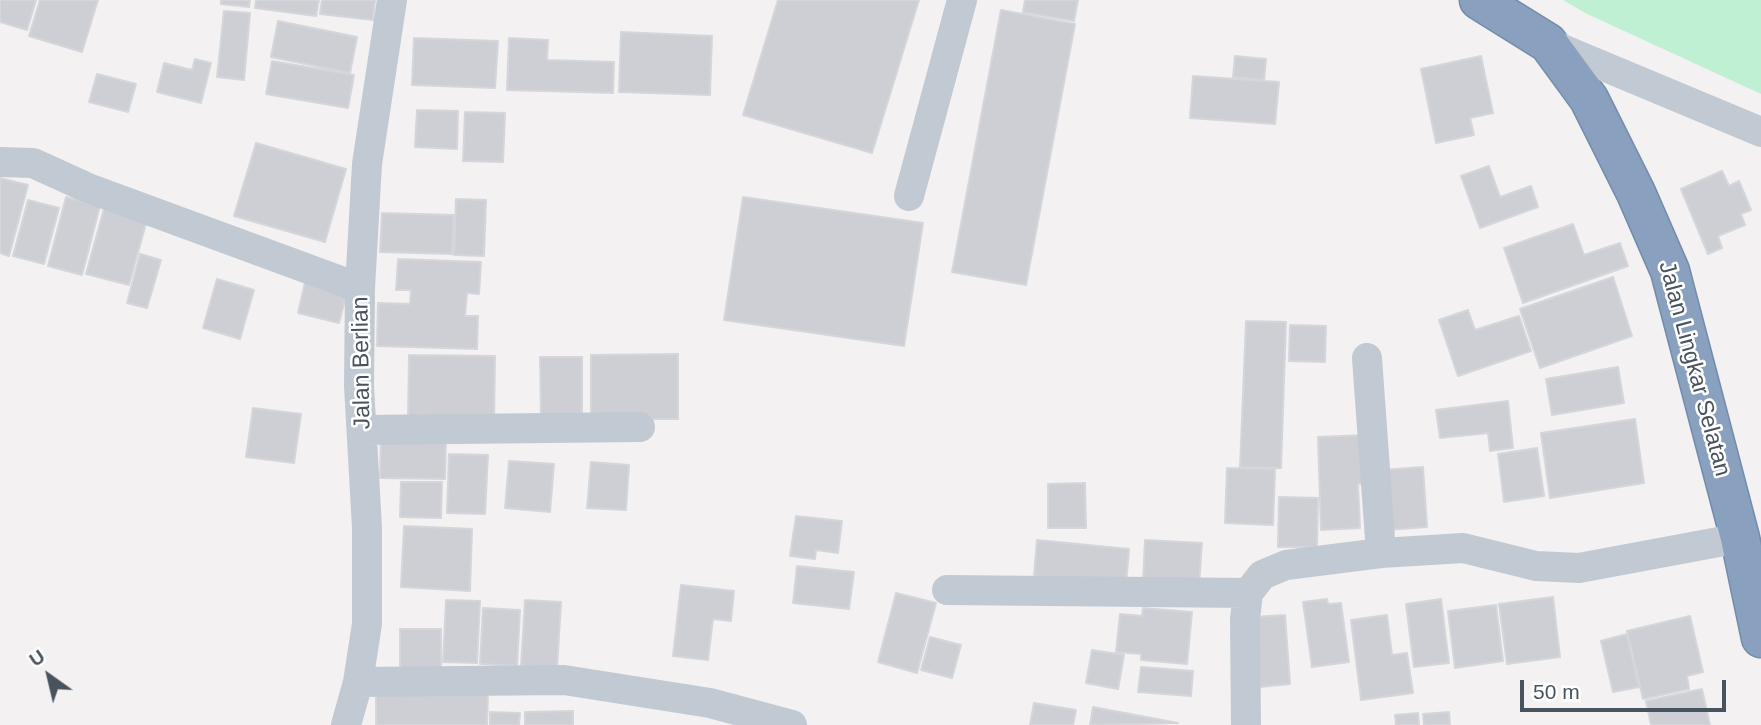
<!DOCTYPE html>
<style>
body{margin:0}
#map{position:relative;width:1761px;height:725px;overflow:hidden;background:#f3f1f1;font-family:Helvetica,sans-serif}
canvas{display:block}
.north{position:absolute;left:14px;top:641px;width:70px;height:70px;-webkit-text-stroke:5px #fff;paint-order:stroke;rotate:326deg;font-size:19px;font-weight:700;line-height:28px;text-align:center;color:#48535e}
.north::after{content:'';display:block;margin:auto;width:24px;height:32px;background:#48535e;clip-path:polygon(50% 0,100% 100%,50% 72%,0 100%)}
.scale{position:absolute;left:1520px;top:680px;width:206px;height:32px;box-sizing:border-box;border:4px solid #48535e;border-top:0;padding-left:9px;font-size:21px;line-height:24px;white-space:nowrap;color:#48535e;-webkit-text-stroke:5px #fff;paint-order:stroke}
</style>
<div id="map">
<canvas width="1761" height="725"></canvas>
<div class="north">U</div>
<div class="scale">50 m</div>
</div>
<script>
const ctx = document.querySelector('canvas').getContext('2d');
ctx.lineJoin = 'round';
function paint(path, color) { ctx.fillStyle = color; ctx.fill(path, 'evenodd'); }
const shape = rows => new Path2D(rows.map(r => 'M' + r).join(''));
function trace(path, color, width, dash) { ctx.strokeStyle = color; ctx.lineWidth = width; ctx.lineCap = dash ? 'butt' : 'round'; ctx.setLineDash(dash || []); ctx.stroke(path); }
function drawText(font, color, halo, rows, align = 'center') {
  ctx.font = font + ' Helvetica,sans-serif'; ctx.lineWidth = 5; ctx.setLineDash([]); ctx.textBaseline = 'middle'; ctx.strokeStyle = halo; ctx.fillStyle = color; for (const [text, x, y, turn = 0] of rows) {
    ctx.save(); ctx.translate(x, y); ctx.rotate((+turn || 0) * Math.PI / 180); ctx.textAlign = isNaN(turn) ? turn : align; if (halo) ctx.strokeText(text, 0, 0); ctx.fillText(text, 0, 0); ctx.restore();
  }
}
paint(shape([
 [1563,0,1761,0,1761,94,1585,13]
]), '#c0f0d4');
const building = shape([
 [0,0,36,0,27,30,0,22,0,0],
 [40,0,98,0,82,52,29,36,40,0],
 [221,0,250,0,249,7,221,4,221,0],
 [256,0,319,0,316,16,255,8,256,0],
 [322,0,375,0,373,20,320,14,322,0],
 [778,0,919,0,872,153,743,115,778,0],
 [1025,0,1078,0,1074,21,1023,12,1025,0],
 [1001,10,1075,24,1026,285,952,272,1001,10],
 [224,11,250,13,244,80,217,77,224,11],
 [278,21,357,37,350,73,271,57,278,21],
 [621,32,712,36,710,95,619,92,621,32],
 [414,38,498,41,495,88,412,85,414,38],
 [509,38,548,40,547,60,614,62,613,93,507,90,509,38],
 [1235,56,1266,59,1264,80,1233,77,1235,56],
 [1481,56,1493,113,1470,118,1474,135,1436,143,1421,69,1481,56],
 [195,59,211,63,201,103,157,92,164,63,192,70,195,59],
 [272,61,354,75,348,108,266,94,272,61],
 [97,74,136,84,128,112,89,102,97,74],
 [1193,76,1279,82,1275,124,1190,118,1193,76],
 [417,110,458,111,457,149,415,147,417,110],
 [465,112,505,113,503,162,463,161,465,112],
 [256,143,346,169,325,242,234,216,256,143],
 [1489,166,1500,197,1531,186,1538,207,1480,228,1461,176,1489,166],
 [1722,171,1729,186,1739,181,1751,210,1741,214,1745,225,1718,236,1722,248,1708,254,1681,189,1722,171],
 [0,178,28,185,9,256,0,253,0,178],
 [66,197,100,206,82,275,48,266,66,197],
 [743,197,923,223,904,346,724,320,743,197],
 [456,199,486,200,484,256,454,255,456,199],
 [28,200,59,208,44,264,13,256,28,200],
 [105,205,148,216,129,285,86,274,105,205],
 [382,213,454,215,452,254,380,252,382,213],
 [1573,224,1584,255,1620,243,1628,266,1523,303,1504,248,1573,224],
 [140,254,161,260,147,308,127,303,140,254],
 [398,259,481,262,479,294,467,293,465,316,478,316,477,349,377,346,378,303,410,304,411,290,396,290,398,259],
 [1613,277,1632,336,1540,368,1520,309,1613,277],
 [217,279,254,290,240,339,203,328,217,279],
 [305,282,347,292,339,323,298,313,305,282],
 [1468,310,1475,330,1519,316,1531,351,1458,376,1439,320,1468,310],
 [1246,321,1286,322,1281,468,1240,467,1246,321],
 [1290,325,1326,326,1325,362,1289,361,1290,325],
 [678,354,678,419,591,419,591,355,678,354],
 [409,355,495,356,494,421,408,420,409,355],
 [540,357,582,357,582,417,541,417,540,357],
 [1618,367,1624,403,1552,415,1546,379,1618,367],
 [1508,401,1513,448,1490,451,1488,433,1440,438,1436,410,1508,401],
 [253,408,301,414,294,463,246,457,253,408],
 [1635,419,1644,483,1550,498,1541,433,1635,419],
 [381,435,446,436,445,479,380,478,381,435],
 [1366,435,1368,483,1358,484,1360,528,1321,530,1318,437,1366,435],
 [1537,448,1544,496,1504,502,1498,454,1537,448],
 [449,454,488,455,485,514,447,513,449,454],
 [509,461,554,464,550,512,505,508,509,461],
 [591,462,629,465,626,510,587,508,591,462],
 [1423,467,1427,527,1387,530,1383,470,1423,467],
 [1227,468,1275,469,1273,525,1225,523,1227,468],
 [401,482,442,482,441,518,400,517,401,482],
 [1085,483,1086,528,1048,528,1048,484,1085,483],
 [1279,497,1318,498,1317,547,1278,547,1279,497],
 [796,516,842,521,838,553,816,550,815,559,790,556,796,516],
 [404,526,472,529,470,591,401,587,404,526],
 [1037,540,1129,549,1126,585,1034,576,1037,540],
 [1145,540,1202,543,1199,585,1143,581,1145,540],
 [797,566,854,572,849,609,793,603,797,566],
 [681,585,734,591,731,621,713,619,708,660,673,656,681,585],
 [896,593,936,603,917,673,878,662,896,593],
 [1553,597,1560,657,1507,664,1499,604,1553,597],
 [1327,599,1328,604,1341,603,1349,662,1312,667,1303,602,1327,599],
 [1441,599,1449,663,1414,667,1406,604,1441,599],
 [446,600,480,601,477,663,443,662,446,600],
 [525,600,561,602,557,668,521,666,525,600],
 [1496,605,1503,661,1455,668,1448,611,1496,605],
 [483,608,520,610,517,666,480,664,483,608],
 [1143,608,1192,612,1187,664,1141,660,1141,654,1116,652,1120,614,1142,616,1143,608],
 [1285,615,1290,684,1260,687,1255,617,1285,615],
 [1387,615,1392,655,1407,653,1413,693,1361,700,1351,620,1387,615],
 [1690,616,1703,672,1687,676,1689,689,1643,699,1627,631,1690,616],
 [400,629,441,629,441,669,400,669,400,629],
 [1627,634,1639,687,1613,692,1601,641,1627,634],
 [930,637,961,645,952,678,921,670,930,637],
 [1092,650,1124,655,1118,689,1086,683,1092,650],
 [1141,667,1193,671,1191,696,1138,692,1141,667],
 [1702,689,1710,725,1651,725,1646,701,1702,689],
 [376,691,488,691,487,725,376,725,376,691],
 [1034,703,1076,710,1073,725,1030,725,1034,703],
 [1093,707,1178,723,1090,725,1093,707],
 [573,711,573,725,525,725,525,712,573,711],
 [490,712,520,713,519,725,490,725,490,712],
 [1449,712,1450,725,1424,725,1423,714,1449,712],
 [1418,713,1419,725,1396,725,1395,715,1418,713]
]);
paint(building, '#cdcfd5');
trace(building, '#d5d6dc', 2);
const highway = shape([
 [1479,0,1548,43,1589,99,1636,193,1670,271,1740,538,1761,638]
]);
trace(highway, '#748cab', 41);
trace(shape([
 [1548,43,1761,132],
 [0,162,33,163,88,188,360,288],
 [909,196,962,0],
 [1367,358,1381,553],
 [363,430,640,427],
 [947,590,1248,593],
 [358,682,564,680,710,703,792,725],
 [346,725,358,682,367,624,367,528,359,386,360,288,367,164,392,0],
 [1246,725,1245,619,1248,593,1262,575,1286,565,1381,553,1463,548,1536,566,1579,568,1740,538]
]), '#c1cad2', 30);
trace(highway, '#89a1bf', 38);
drawText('23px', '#48535e', '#fff', [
 ["Jalan Berlian",362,363,-91],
 ["Jalan Lingkar Selatan",1694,369,75]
]);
</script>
